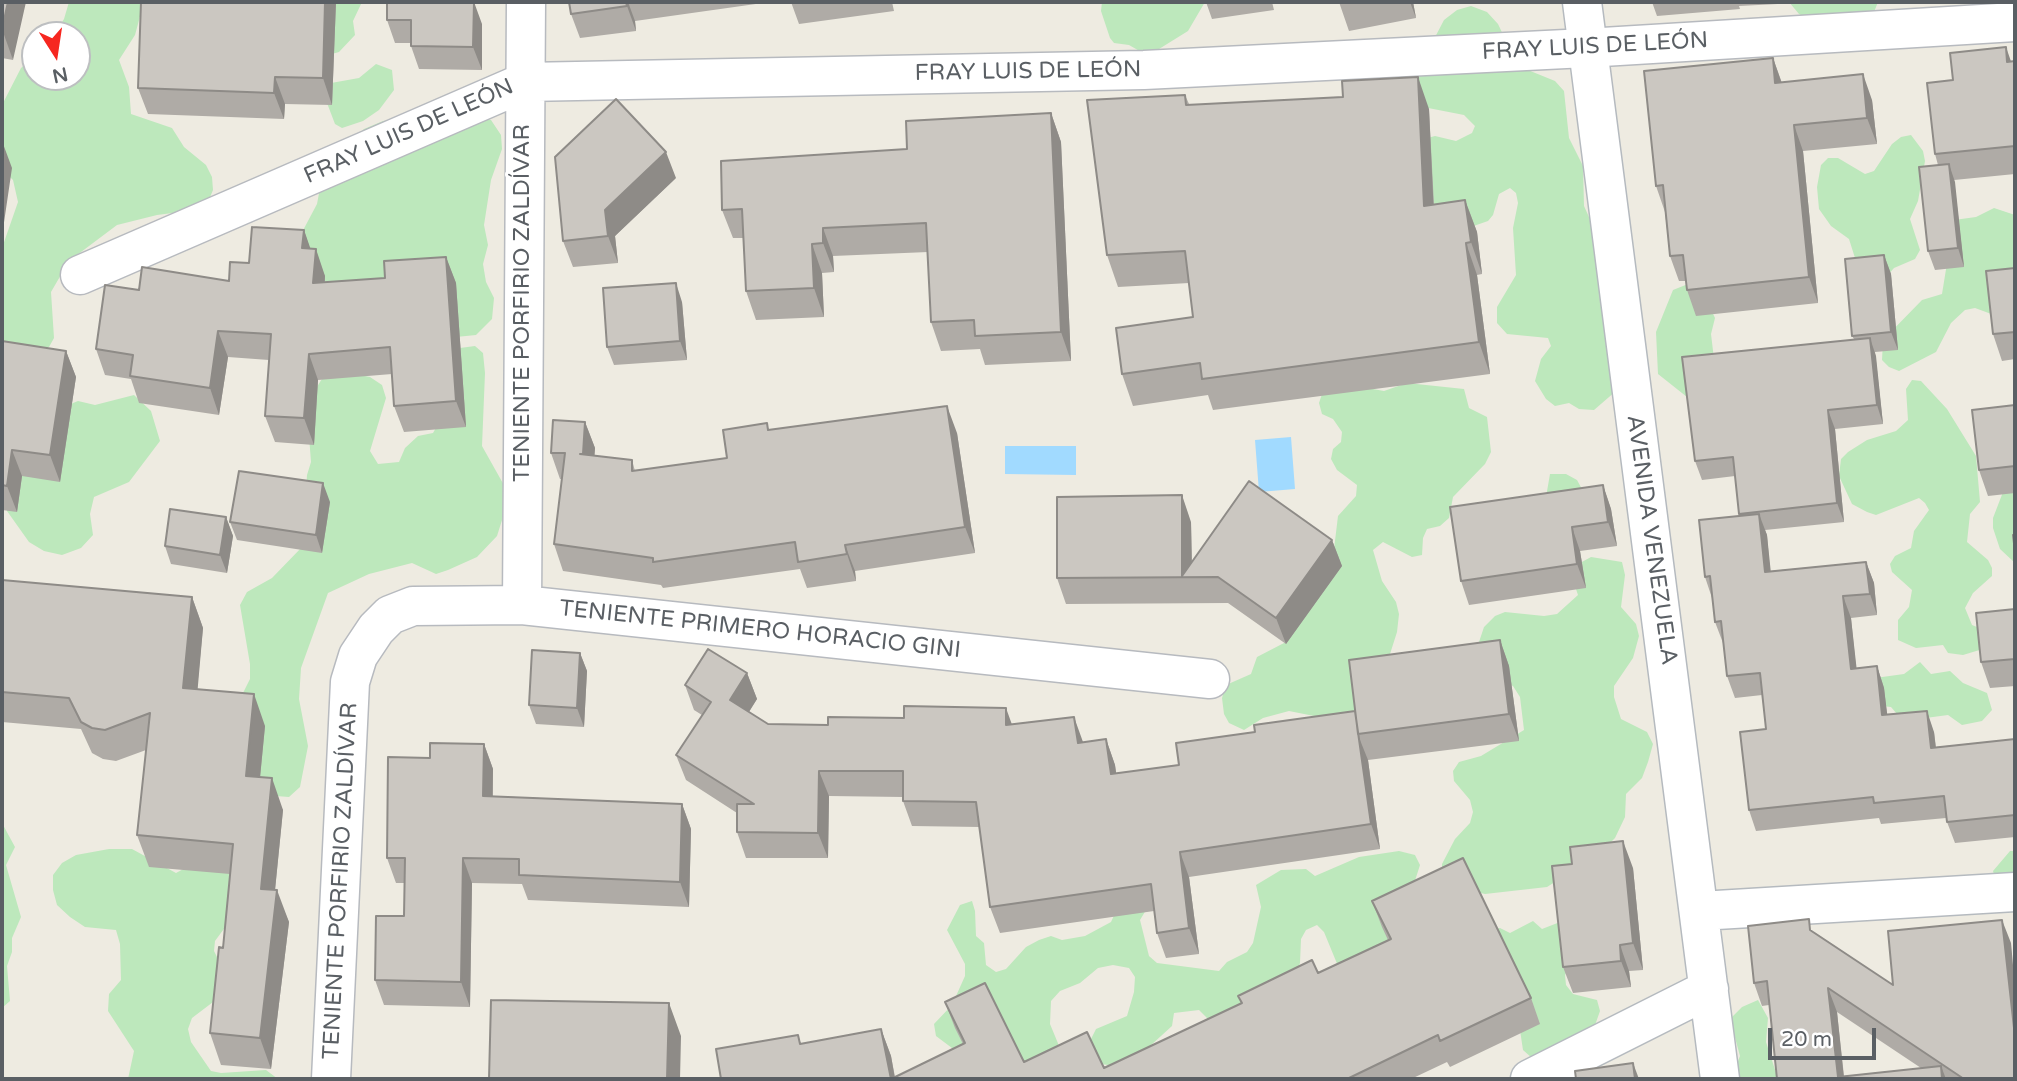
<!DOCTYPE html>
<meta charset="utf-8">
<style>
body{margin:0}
#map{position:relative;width:2017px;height:1081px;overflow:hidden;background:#eeebe1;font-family:"Varela Round",sans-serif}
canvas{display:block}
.frame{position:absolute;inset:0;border:4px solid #5a5f64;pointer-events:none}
.north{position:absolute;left:21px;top:21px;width:70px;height:70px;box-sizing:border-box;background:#fff;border:2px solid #bdbfc1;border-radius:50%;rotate:168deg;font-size:19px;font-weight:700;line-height:28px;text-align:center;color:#5a5f64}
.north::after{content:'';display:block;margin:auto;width:24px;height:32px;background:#f62720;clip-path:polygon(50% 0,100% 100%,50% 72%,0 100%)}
.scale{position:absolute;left:1768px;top:1028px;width:108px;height:32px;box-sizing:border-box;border:4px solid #5a5f64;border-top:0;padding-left:9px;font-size:21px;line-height:24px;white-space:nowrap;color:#5a5f64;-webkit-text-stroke:5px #fff;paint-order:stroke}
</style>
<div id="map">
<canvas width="2017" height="1081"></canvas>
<div class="frame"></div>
<div class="north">N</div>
<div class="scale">20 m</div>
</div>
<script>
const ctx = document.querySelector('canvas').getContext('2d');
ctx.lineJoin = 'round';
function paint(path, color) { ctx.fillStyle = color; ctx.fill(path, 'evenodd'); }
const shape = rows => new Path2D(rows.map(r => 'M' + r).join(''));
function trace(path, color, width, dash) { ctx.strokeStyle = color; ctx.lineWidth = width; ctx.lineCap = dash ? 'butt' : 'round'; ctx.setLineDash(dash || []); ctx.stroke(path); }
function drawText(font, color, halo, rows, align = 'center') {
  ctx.font = font + ' "Varela Round",sans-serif'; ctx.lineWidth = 6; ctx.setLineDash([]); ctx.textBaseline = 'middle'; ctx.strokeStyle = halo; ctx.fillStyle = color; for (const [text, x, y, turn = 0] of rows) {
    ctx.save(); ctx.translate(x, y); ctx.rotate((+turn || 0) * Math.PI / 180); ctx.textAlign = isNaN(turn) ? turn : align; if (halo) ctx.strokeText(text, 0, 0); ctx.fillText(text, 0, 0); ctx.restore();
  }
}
paint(shape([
 [69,2,215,2,142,9,135,35,119,60,129,87,131,114,172,128,184,147,206,165,212,177,213,190,208,202,188,211,157,215,117,225,69,261,51,292,54,338,49,347,37,353,2,347,2,248,18,202,13,180,2,169,2,105,21,68,31,59,35,57,35,77,77,77,77,35,54,35,64,19],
 [323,2,362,2,353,21,355,35,339,52,332,54],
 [1102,2,1205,2,1188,31,1159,49,1143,53,1129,45,1114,43,1110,38,1101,11],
 [1789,2,1878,2,1874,12,1814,22,1799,14],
 [1471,6,1487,12,1498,24,1518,66,1555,81,1564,91,1569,138,1583,166,1584,206,1593,226,1616,391,1594,410,1579,409,1569,403,1555,406,1546,399,1535,381,1541,359,1551,346,1548,338,1507,334,1497,323,1497,307,1516,275,1513,228,1518,203,1516,193,1510,188,1499,194,1493,215,1488,221,1465,229,1370,180,1424,139,1435,136,1456,141,1472,133,1475,126,1464,115,1418,106,1389,79,1408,75,1432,43,1444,20,1457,10],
 [376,64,392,70,394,90,379,110,363,121,342,128,335,124,327,103,331,83,359,78],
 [455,109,491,120,501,135,502,149,491,180,484,225,488,245,483,264,486,282,494,298,492,319,476,335,456,337,334,303,300,236,317,204,325,162,364,129,383,121],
 [1911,135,1923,151,1925,161,1918,201,1910,219,1920,250,1915,259,1894,268,1887,276,1855,258,1849,239,1831,226,1819,209,1817,187,1821,165,1828,158,1838,158,1865,174,1874,171,1892,144,1901,137],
 [1994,208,2015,215,2015,305,1994,315,1975,308,1965,310,1951,323,1936,352,1899,371,1889,367,1882,360,1883,340,1922,300,1942,294,1954,220,1976,217],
 [1688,284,1708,303,1715,318,1711,334,1714,359,1687,397,1658,374,1656,332,1673,290],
 [475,346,483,353,485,373,482,446,505,487,508,501,497,536,477,557,448,570,436,574,412,563,369,574,328,593,301,668,299,699,308,746,300,787,289,797,263,795,257,771,262,758,242,695,250,679,250,664,240,605,247,592,272,578,302,547,307,475,311,462,307,410,315,390,325,374,355,374,370,377,382,385,386,398,370,451,378,464,399,462,405,448,418,436,433,433,441,419,460,348],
 [1912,380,1921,381,1947,409,1976,456,1980,502,1970,514,1967,542,1988,560,1992,568,1992,576,1973,593,1965,608,1972,625,1982,629,1996,645,1963,655,1948,653,1943,645,1916,648,1898,640,1898,620,1909,607,1912,590,1892,572,1890,564,1895,556,1911,548,1914,531,1929,510,1925,503,1919,498,1876,515,1867,512,1852,504,1839,476,1841,459,1848,452,1867,440,1896,431,1908,420,1906,389],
 [1407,383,1464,389,1469,408,1487,417,1491,452,1485,464,1453,497,1449,518,1440,526,1427,529,1423,538,1422,555,1412,557,1383,542,1373,550,1382,581,1396,602,1399,614,1397,632,1390,654,1373,666,1388,719,1319,717,1289,711,1263,718,1244,730,1229,723,1224,714,1222,698,1226,685,1251,674,1257,657,1284,643,1334,549,1338,516,1356,496,1357,485,1337,470,1331,459,1333,449,1341,442,1342,432,1333,419,1322,414,1319,403,1322,394,1362,387,1384,391],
 [134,395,151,411,160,441,129,482,94,497,90,514,93,535,81,548,62,555,44,551,29,542,7,511,7,493,61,408,78,401,95,405],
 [2015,472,2015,563,2000,549,1993,528,1993,518,2008,479],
 [1550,474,1566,474,1577,480,1583,491,1546,497],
 [1591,557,1622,562,1625,575,1621,607,1636,624,1639,636,1633,658,1614,686,1614,697,1621,719,1647,732,1653,744,1648,762,1642,778,1626,794,1625,817,1615,838,1599,854,1547,887,1485,894,1473,891,1442,875,1442,864,1455,839,1470,823,1473,812,1470,800,1454,781,1453,771,1459,762,1481,756,1524,730,1520,697,1513,686,1492,675,1478,645,1484,627,1495,616,1505,612,1544,616,1557,614,1578,595,1575,586,1580,563],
 [1920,662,1931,674,1950,671,1963,683,1987,693,1992,710,1982,721,1962,725,1948,715,1903,721,1891,707,1882,706,1875,678,1904,674],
 [2,823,15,847,6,865,21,917,12,938,12,952,7,966,10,1001,2,1008],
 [109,849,132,849,176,873,189,866,224,862,235,877,226,926,215,941,214,951,218,959,217,999,192,1018,188,1029,191,1042,211,1071,221,1073,266,1070,278,1079,128,1079,134,1051,108,1011,109,994,121,980,120,944,116,930,85,927,70,917,57,905,53,890,53,875,62,863,76,855],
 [1399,851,1415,855,1420,865,1412,890,1424,938,1338,966,1324,932,1317,925,1306,930,1301,939,1300,963,1288,996,1215,1026,1199,1010,1174,1013,1172,1026,1150,1046,1149,1059,1115,1066,1101,1064,1094,1053,1091,1039,1096,1029,1127,1016,1134,992,1135,977,1129,968,1113,965,1098,968,1080,983,1060,991,1051,1001,1050,1024,1062,1053,1051,1079,978,1035,956,1051,936,1036,934,1024,952,1005,965,976,965,964,947,930,960,905,972,901,975,911,976,936,984,943,986,965,996,972,1006,969,1026,947,1039,940,1051,936,1062,940,1085,936,1111,922,1117,909,1149,905,1140,920,1149,956,1157,963,1219,971,1227,962,1247,952,1253,943,1261,907,1256,885,1281,870,1306,869,1315,876,1359,857],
 [2010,851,2015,851,2015,884,1995,878,1993,871],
 [1533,921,1542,929,1560,922,1580,946,1565,975,1566,985,1573,994,1597,1000,1600,1011,1594,1028,1532,1058,1523,1050,1518,1017,1486,931,1500,928,1510,933],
 [1758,1000,1768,1018,1766,1042,1778,1079,1731,1079,1740,1056,1730,1019,1742,1007]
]), '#bde8bc');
paint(shape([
 [1291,437,1295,489,1259,492,1255,440],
 [1005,446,1076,446,1076,475,1005,474]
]), '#a1daff');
const street = shape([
 [80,275,525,82,1144,70,1586,48,2015,22],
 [522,605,526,2],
 [331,1079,350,682,358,656,376,629,390,615,413,606,522,605,1210,679]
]);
const secondary = shape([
 [1582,2,1720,1079],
 [1700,911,2015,892],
 [1530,1079,1709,989]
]);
trace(street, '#b7babf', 41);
trace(secondary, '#b5babf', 41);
trace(street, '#fff', 38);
trace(secondary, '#fff', 38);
paint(shape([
 [2,2,13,60,2,58],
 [141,2,336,2,332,105,285,104,284,119,148,114,138,88],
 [387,2,482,24,482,70,419,69,411,46,411,43,395,43,387,20],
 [569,2,770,2,635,21,636,31,580,38,571,14],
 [791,2,892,2,894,11,799,24],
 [1206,2,1272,2,1274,10,1212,19],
 [1339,2,1413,2,1416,18,1349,31],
 [1652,2,1797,2,1797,3,1739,6,1740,9,1657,16],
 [1773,58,1782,83,1872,100,1877,144,1803,151,1818,303,1696,316,1687,290,1686,281,1679,281,1670,256,1665,212,1656,186],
 [2011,61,2015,61,2015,174,1954,180,1964,267,1935,270,1928,251,1938,165,1935,154],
 [1185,95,1189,104,1429,109,1434,205,1465,200,1477,232,1482,274,1477,275,1490,374,1213,410,1208,395,1133,406,1122,374,1193,317,1189,283,1118,287,1107,255],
 [1051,113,1061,142,1071,361,985,365,980,349,941,351,931,322,928,252,833,256,834,272,822,273,824,317,756,320,746,291,743,238,733,238,722,210,907,149],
 [676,178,615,236,618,263,573,267,563,241],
 [304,230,310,249,325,276,325,283,385,278,446,257,456,283,466,427,404,432,394,406,392,374,318,380,314,445,275,442,265,416,269,360,228,357,219,415,139,403,131,379,105,375,96,349,139,290,229,281,249,263],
 [1884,255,1891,274,1898,350,1875,352,1883,424,1835,429,1844,522,1765,530,1767,535,1770,571,1866,562,1874,583,1877,615,1851,618,1856,668,1877,666,1884,688,1887,715,1934,732,1936,747,2015,739,2015,837,1955,843,1947,822,1946,818,1881,824,1879,818,1756,831,1749,810,1766,729,1762,695,1735,698,1727,676,1723,643,1715,622,1712,598,1705,577,1740,516,1735,476,1702,480,1695,461,1854,339,1852,336],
 [2015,268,2015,359,2002,361,1993,334],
 [682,302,687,360,614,365,607,347],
 [2,341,66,351,76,377,60,482,22,476,17,512,2,510],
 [2015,405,2015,493,1988,496,1979,470],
 [585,422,595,448,594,456,632,460,635,471,727,458,770,430,957,433,975,553,855,571,856,581,807,588,800,569,663,588,661,585,563,571,554,544,562,479,560,479,551,453],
 [1603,485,1611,509,1617,546,1580,551,1586,588,1469,605,1461,581],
 [330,502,322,553,237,540,230,522],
 [226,517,233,536,227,573,171,564,165,546],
 [1191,522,1192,563,1332,540,1342,566,1286,644,1228,603,1066,604,1057,578],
 [2,580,192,597,203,628,197,689,265,726,260,778,283,810,275,890,289,922,271,1069,221,1065,210,1033,223,948,230,874,149,867,137,835,146,750,116,761,103,759,92,753,81,729,2,722],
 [2015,609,2015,686,1990,688,1981,662],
 [1500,640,1509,666,1519,741,1368,760,1380,849,1189,877,1199,954,1166,958,1157,933,1154,911,1000,933,990,907,980,827,912,826,903,801,903,797,829,796,828,858,746,858,737,832,737,813,686,780,676,755,702,715,694,710,685,685,747,673,757,699,749,712,768,724,1012,725,1083,742,1106,739,1115,765,1116,773,1179,765,1255,732,1355,711],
 [580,653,587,671,584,727,536,724,529,705],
 [484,744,493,769,493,796,682,804,691,829,689,907,528,900,522,884,472,883,470,1007,384,1005,375,980,404,916,405,883,396,883,387,858,430,758],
 [1633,868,1643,970,1629,971,1631,987,1573,993,1563,967],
 [1372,901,1531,998,1540,1024,1450,1067,1447,1062,1411,1079,721,1079,798,1035,801,1044,881,1029,891,1056,895,1077,963,1044,955,1028,945,1002,1024,1062,1104,1068,1241,1003,1238,996,1318,973,1388,940,1382,927],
 [1814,932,1893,985,2011,943,2015,1079,1777,1079,1769,1005,1762,1006,1754,983],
 [1837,1012,1921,1068,1844,1076]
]), '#afaba6');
paint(shape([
 [8,2,26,2,13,60,2,29],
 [325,2,336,2,332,105,323,78],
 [474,2,482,24,482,70,473,47],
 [626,2,628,2,635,21,636,31,627,6],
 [1410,2,1413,2,1416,18],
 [2006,47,2015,73,2007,62],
 [1773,58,1782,84,1775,83],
 [1863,74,1872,100,1877,144,1867,118],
 [275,77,285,104,284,119,274,93],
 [1418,77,1429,109,1435,238,1424,206],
 [1051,113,1061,142,1071,361,1061,332],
 [1794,125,1803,151,1818,303,1809,277],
 [2,141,12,168,2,236],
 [666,152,676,178,615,236,618,263,608,236,605,210],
 [1949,164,1955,182,1964,267,1958,248],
 [1465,200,1477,232,1482,274,1471,242],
 [823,228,833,256,834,272,823,243],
 [304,230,313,256,302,248],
 [1466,243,1477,275,1490,374,1479,342],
 [812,244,822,273,824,317,814,288],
 [316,249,325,276,323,310,313,283],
 [1884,255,1891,274,1898,350,1891,332],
 [446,257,456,283,466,427,456,401],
 [676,283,682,302,687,360,680,341],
 [218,331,228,357,219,415,210,388],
 [1870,338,1876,356,1883,424,1877,405],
 [66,351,76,377,60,482,50,455],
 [309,354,318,380,314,445,304,418],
 [947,406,957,433,975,553,965,527],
 [1828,410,1835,429,1844,522,1837,503],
 [585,422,595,448,593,481,583,454],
 [12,450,22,476,17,512,7,486],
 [323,483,330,502,322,553,316,535],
 [1603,485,1611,509,1617,546,1608,522],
 [1182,495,1191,522,1192,577,1182,576],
 [1759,514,1767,535,1773,593,1765,572],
 [226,517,233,536,227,573,220,555],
 [1572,527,1580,551,1586,588,1577,564],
 [1332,540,1342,566,1286,644,1276,618],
 [845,545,855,571,856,581,847,554],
 [1866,562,1874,583,1877,615,1870,594],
 [1843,596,1851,618,1859,690,1851,669],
 [192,597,203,628,195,719,183,688],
 [1500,640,1509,666,1519,741,1509,714],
 [580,653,587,671,584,727,577,708],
 [1877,666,1884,688,1890,737,1882,715],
 [747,673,757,699,740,726,730,700],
 [254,694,265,726,257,808,246,776],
 [1006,708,1015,733,1006,725],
 [1927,711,1934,732,1938,769,1931,748],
 [1074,717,1083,742,1078,743],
 [1358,735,1368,760,1380,849,1371,824],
 [1106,739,1115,765,1120,800,1111,774],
 [484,744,493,769,492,821,483,796],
 [819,771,829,796,828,858,818,833],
 [272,778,283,810,272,920,261,889],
 [682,804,691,829,689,907,680,882],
 [1623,841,1633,868,1643,970,1633,943],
 [1180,852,1189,877,1199,954,1189,928],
 [463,858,472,883,470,1007,461,982],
 [277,890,289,922,271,1069,260,1038],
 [2002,920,2011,943,2015,987,2015,1040],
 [1620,945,1629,971,1631,987,1621,961],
 [1828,988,1837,1012,1844,1079,1838,1077],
 [669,1003,681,1036,680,1079,667,1079],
 [881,1029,891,1056,895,1079,891,1079],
 [1633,1063,1639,1079,1635,1079],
 [1941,1066,1946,1079,1942,1079]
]), '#8e8b87');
const building = shape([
 [2,2,8,2,2,29,2,2],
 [141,2,325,2,323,78,275,77,274,93,138,88,141,2],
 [387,2,474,2,473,47,411,46,411,20,387,20,387,2],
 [569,2,626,2,627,6,571,14,569,2],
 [2006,47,2007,62,2015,61,2015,146,1935,154,1927,83,1953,80,1950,53,2006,47],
 [1773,58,1775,83,1863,74,1867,118,1794,125,1809,277,1687,290,1683,255,1670,256,1663,185,1656,186,1644,71,1773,58],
 [1418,77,1424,206,1465,200,1471,242,1466,243,1479,342,1202,379,1200,363,1122,374,1116,328,1193,317,1185,251,1107,255,1087,100,1185,95,1186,105,1343,97,1342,81,1418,77],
 [616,99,666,152,605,210,608,236,563,241,555,157,616,99],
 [1051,113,1061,332,975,336,974,320,931,322,926,223,823,228,823,243,812,244,814,288,746,291,742,209,722,210,721,161,907,149,906,121,1051,113],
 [1949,164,1958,248,1928,251,1919,167,1949,164],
 [252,227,304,230,302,248,316,249,313,283,385,278,384,261,446,257,456,401,394,406,390,347,309,354,304,418,265,416,271,334,218,331,210,388,130,376,133,355,96,349,105,285,139,290,142,267,229,281,230,262,249,263,252,227],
 [1884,255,1891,332,1852,336,1845,259,1884,255],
 [2015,268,2015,332,1993,334,1986,271,2015,268],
 [676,283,680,341,607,347,603,288,676,283],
 [1870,338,1877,405,1828,410,1837,503,1739,514,1733,457,1695,461,1682,357,1870,338],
 [2,341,66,351,50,455,12,450,7,486,2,485,2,341],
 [2015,405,2015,466,1979,470,1972,410,2015,405],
 [947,406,965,527,845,545,847,554,798,562,795,542,653,562,653,558,554,544,565,453,551,453,553,420,585,422,583,454,580,454,632,460,632,471,727,458,723,430,767,423,768,430,947,406],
 [239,471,323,483,316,535,230,522,239,471],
 [1249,481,1332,540,1276,618,1218,577,1057,578,1057,497,1182,495,1182,576,1249,481],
 [1603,485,1608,522,1572,527,1577,564,1461,581,1450,507,1603,485],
 [170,509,226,517,220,555,165,546,170,509],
 [1759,514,1765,572,1866,562,1870,594,1843,596,1851,669,1877,666,1882,715,1927,711,1931,748,2015,739,2015,815,1947,822,1944,796,1874,803,1873,797,1749,810,1740,732,1766,729,1760,673,1727,676,1721,621,1715,622,1710,576,1705,577,1699,520,1759,514],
 [2013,535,2015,535,2015,552,2013,535],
 [2,580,192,597,183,688,254,694,246,776,272,778,261,889,277,890,260,1038,210,1033,219,947,223,948,233,844,137,835,150,713,105,730,92,728,81,722,69,698,2,692,2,580],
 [2015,609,2015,659,1981,662,1976,613,2015,609],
 [1500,640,1509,714,1358,734,1349,660,1500,640],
 [708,649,747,673,730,700,768,724,828,725,828,717,904,718,904,706,1006,708,1006,725,1074,717,1078,743,1106,739,1111,774,1179,765,1176,743,1255,732,1254,725,1355,711,1371,824,1180,852,1189,928,1157,933,1151,884,990,907,976,802,903,801,903,771,819,771,818,833,737,832,737,804,754,804,676,755,711,702,685,685,708,649],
 [532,650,580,653,577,708,529,705,532,650],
 [430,743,484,744,483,796,682,804,680,882,519,875,519,859,463,858,461,982,375,980,376,916,404,916,405,858,387,858,388,757,430,758,430,743],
 [1623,841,1633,943,1620,945,1621,961,1563,967,1552,866,1572,864,1570,847,1623,841],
 [1463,858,1531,998,1440,1041,1438,1035,1347,1079,891,1079,965,1043,945,1002,985,983,1024,1062,1087,1032,1104,1068,1242,1003,1238,996,1312,960,1318,973,1391,939,1372,901,1463,858],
 [1809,919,1810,930,1893,985,1888,931,2002,920,2015,1037,2015,1079,1964,1079,1828,988,1838,1077,1941,1066,1942,1079,1777,1079,1767,981,1754,983,1748,926,1809,919],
 [491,1000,669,1003,667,1079,489,1079,491,1000],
 [881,1029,891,1079,721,1079,716,1049,798,1035,800,1044,881,1029],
 [1633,1063,1635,1079,1576,1079,1575,1071,1633,1063]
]);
paint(building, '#cbc7c1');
trace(building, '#8e8b87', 2);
drawText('23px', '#5a5f64', '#fff', [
 ["FRAY LUIS DE LEÓN",1595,47,-3],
 ["FRAY LUIS DE LEÓN",1028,72,-1],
 ["FRAY LUIS DE LEÓN",409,132,-24],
 ["TENIENTE PORFIRIO ZALDÍVAR",523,303,-90],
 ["AVENIDA VENEZUELA",1651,540,82],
 ["TENIENTE PRIMERO HORACIO GINI",760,630,6],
 ["TENIENTE PORFIRIO ZALDÍVAR",341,881,-87]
]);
</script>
